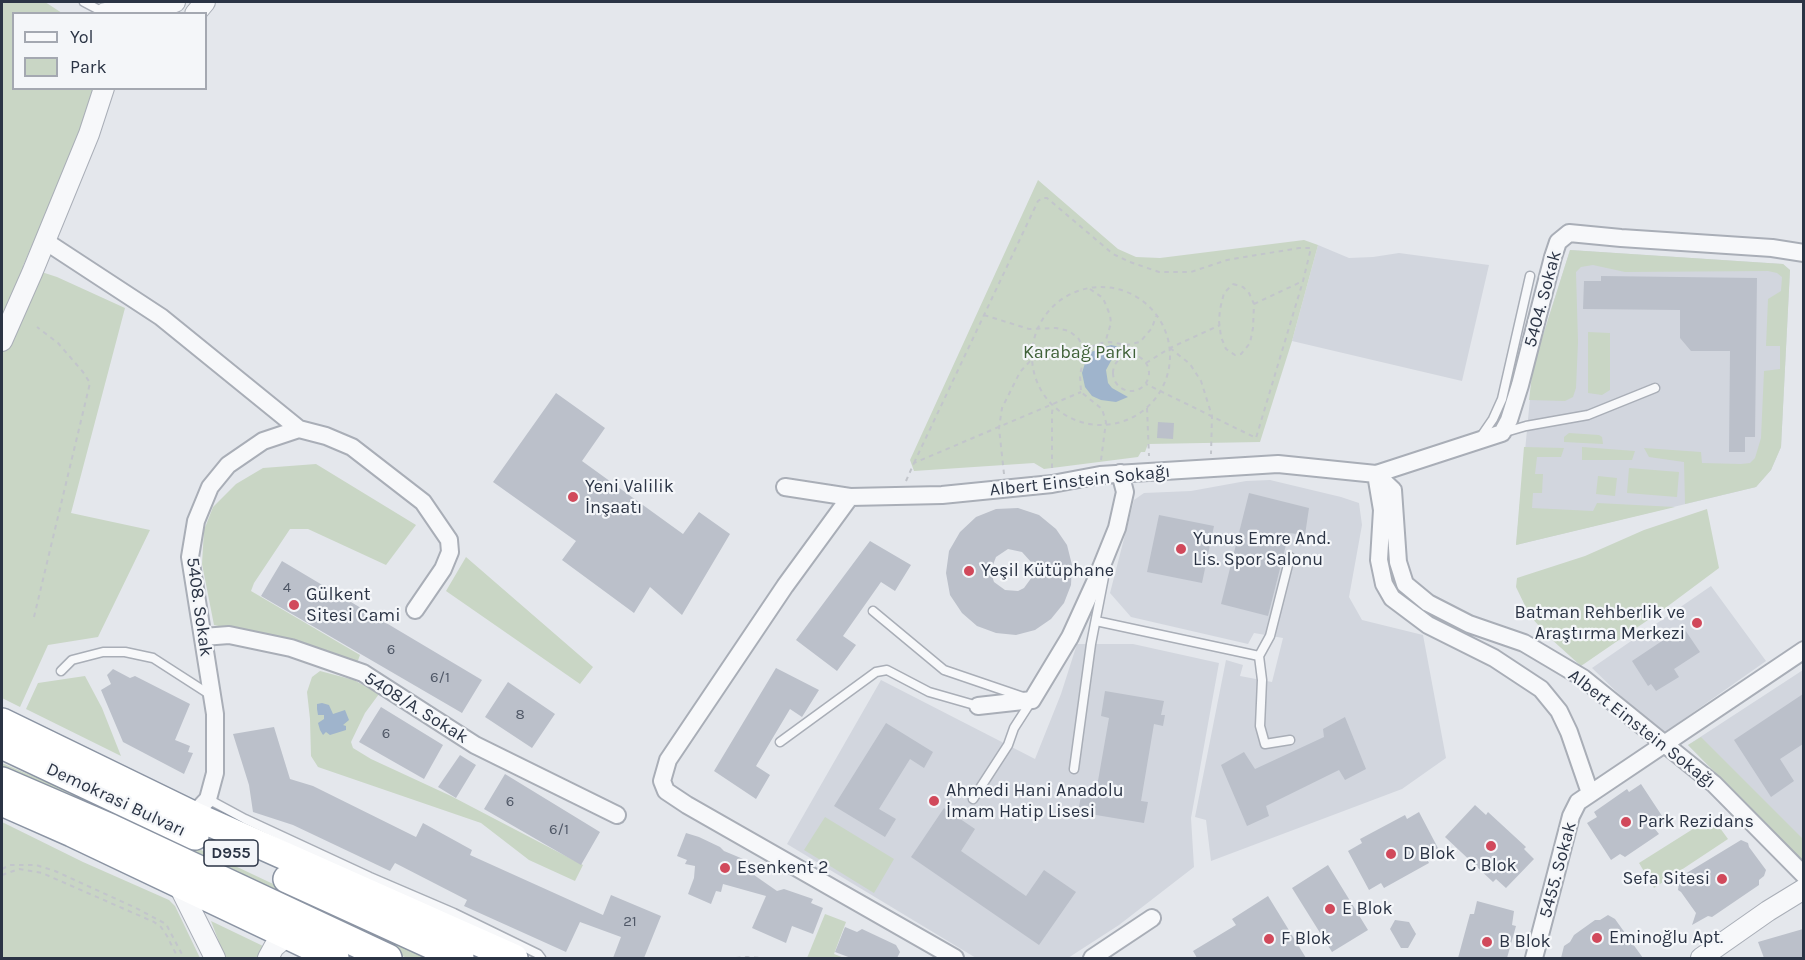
<!DOCTYPE html>
<meta charset="utf-8">
<style>
body{margin:0}
#map{position:relative;width:1805px;height:960px;overflow:hidden;background:#e4e7ec;font-family:Karla,sans-serif}
canvas{display:block}
.frame{position:absolute;inset:0;border:3px solid #2b3445;pointer-events:none}
.legend{position:absolute;left:12px;top:12px;width:195px;height:78px;box-sizing:border-box;background:#f4f6f9;border:2px solid #a4a8b1;margin:0;padding:8px 10px;list-style:none;font-size:18px;color:#2b3445}
.legend li{display:flex;align-items:center;gap:12px;height:30px}
.legend b{width:30px;border:2px solid #a4a8b1}
</style>
<div id="map">
<canvas width="1805" height="960"></canvas>
<div class="frame"></div>
<ul class="legend">
<li><b style="height:8px;background:#f7f8fa"></b>Yol</li>
<li><b style="height:16px;background:#c9d6c5"></b>Park</li>
</ul>
</div>
<script>
const ctx = document.querySelector('canvas').getContext('2d');
ctx.lineJoin = 'round';
function paint(path, color) { ctx.fillStyle = color; ctx.fill(path, 'evenodd'); }
const shape = rows => new Path2D(rows.map(r => 'M' + r).join(''));
function trace(path, color, width, dash) { ctx.strokeStyle = color; ctx.lineWidth = width; ctx.lineCap = dash ? 'butt' : 'round'; ctx.setLineDash(dash || []); ctx.stroke(path); }
function drawText(font, color, halo, rows, align = 'center') {
  ctx.font = font + ' Karla,sans-serif'; ctx.lineWidth = 4.5; ctx.setLineDash([]); ctx.textBaseline = 'middle'; ctx.strokeStyle = halo; ctx.fillStyle = color; for (const [text, x, y, turn = 0] of rows) {
    ctx.save(); ctx.translate(x, y); ctx.rotate((+turn || 0) * Math.PI / 180); ctx.textAlign = isNaN(turn) ? turn : align; if (halo) ctx.strokeText(text, 0, 0); ctx.fillText(text, 0, 0); ctx.restore();
  }
}
paint(shape([
 [1318,245,1349,258,1373,257,1399,253,1489,265,1462,381,1292,341],
 [1570,250,1783,264,1790,270,1781,447,1771,470,1756,487,1516,545,1533,367],
 [1270,480,1341,497,1359,503,1362,525,1349,597,1362,620,1423,635,1446,758,1402,789,1211,861,1206,820,1195,817,1226,660,1243,665,1240,676,1272,682,1283,638,1254,633,1248,644,1131,617,1110,593,1134,500,1144,493,1191,491,1246,481],
 [1711,586,1766,661,1664,733,1655,729,1592,668],
 [1077,644,1133,644,1219,663,1191,818,1194,867,1119,925,1068,958,976,958,787,844,881,680,1035,759,1061,694],
 [1803,670,1803,861,1688,745]
]), '#d2d6de');
paint(shape([
 [2,2,45,2,62,13,14,14,14,88,100,89,23,266,57,277,125,308,71,513,150,530,98,637,48,645,20,707,2,698],
 [1038,180,1118,249,1136,257,1160,258,1304,240,1318,245,1292,341,1260,442,1148,444,1145,452,1141,452,1138,457,1044,469,1034,463,914,471,910,460],
 [1570,250,1783,264,1790,270,1781,447,1771,470,1756,487,1685,504,1684,462,1649,457,1644,448,1701,452,1702,463,1741,464,1750,463,1755,458,1761,438,1764,371,1780,369,1780,346,1766,346,1768,299,1781,291,1782,277,1777,273,1768,271,1625,272,1593,265,1581,267,1576,272,1578,342,1576,388,1573,397,1565,401,1529,400,1533,367],
 [1588,332,1610,333,1610,390,1602,395,1588,393],
 [1569,433,1599,435,1602,437,1603,444,1564,442,1564,437],
 [1524,447,1564,448,1561,457,1537,457,1535,474,1543,474,1542,493,1533,493,1532,508,1593,511,1597,503,1675,507,1516,545],
 [1582,447,1635,451,1632,460,1582,460],
 [316,464,416,525,386,565,308,529,290,529,254,583,251,591,360,655,356,666,262,636,214,625,202,564,204,530,213,507,236,484,263,468],
 [1629,468,1679,472,1677,497,1627,493],
 [1598,476,1617,478,1615,496,1596,494],
 [1707,509,1719,568,1664,609,1581,666,1550,638,1530,616,1516,587,1517,578,1585,556,1644,530],
 [466,557,593,667,580,684,446,591],
 [320,671,354,680,379,694,365,713,351,742,353,748,371,759,451,796,583,865,575,881,529,860,481,823,318,767,311,756,310,719,307,692,312,677],
 [85,676,102,708,121,756,26,709,38,683],
 [1701,737,1803,839,1803,861,1688,745],
 [2,763,163,832,430,958,407,958,2,776],
 [825,817,894,859,874,893,804,850],
 [1712,817,1728,839,1654,888,1639,863],
 [2,822,83,862,169,900,175,906,200,958,2,958],
 [825,914,846,922,834,954,844,958,807,958],
 [211,921,263,946,259,958,225,958]
]), '#c9d6c5');
paint(shape([
 [1111,345,1128,349,1112,359,1106,370,1108,383,1112,388,1128,397,1116,402,1101,400,1092,396,1085,387,1082,373,1085,363,1091,352],
 [322,703,329,705,333,714,345,710,349,720,343,725,346,726,346,730,330,735,326,732,323,735,320,730,318,723,324,719,324,715,318,715,317,709,317,704]
]), '#9fb4cc');
paint(shape([
 [1601,276,1757,278,1755,437,1745,437,1745,452,1729,452,1730,351,1691,351,1680,338,1680,310,1583,309,1584,281,1601,281],
 [556,393,605,428,582,461,683,534,699,512,730,534,682,615,650,587,634,613,562,560,576,541,493,482],
 [1158,422,1174,423,1173,439,1157,438],
 [1249,493,1309,508,1305,535,1289,533,1268,616,1221,604],
 [1018,508,1039,515,1056,529,1067,545,1072,565,1071,585,1064,603,1051,619,1035,630,1016,635,996,633,977,626,962,613,950,595,946,573,949,551,960,532,976,517,996,509],
 [1008,549,1022,552,1031,562,1032,577,1024,588,1018,591,1005,590,994,582,992,576,991,570,996,557],
 [1159,515,1214,526,1202,583,1147,572],
 [870,541,911,565,895,591,881,582,843,636,856,645,837,671,796,640],
 [282,561,482,680,462,713,261,596],
 [1683,627,1700,652,1674,669,1679,677,1656,691,1651,684,1648,686,1632,661],
 [776,668,819,690,802,717,790,709,756,766,770,775,756,799,714,771],
 [113,669,130,678,135,676,190,704,175,740,190,746,188,752,193,753,184,774,123,742,101,690,111,684,107,675],
 [508,682,555,714,532,748,485,717],
 [1105,691,1164,701,1161,715,1165,715,1163,726,1154,724,1141,801,1148,802,1144,823,1078,812,1081,796,1095,798,1109,718,1101,716],
 [1803,694,1803,744,1780,759,1794,781,1771,797,1734,740],
 [381,707,443,745,424,779,359,742],
 [1345,717,1366,769,1345,780,1339,770,1266,806,1269,816,1247,826,1221,765,1244,752,1255,769,1324,737,1323,729],
 [886,723,933,752,924,768,910,759,879,809,896,819,885,837,834,806],
 [274,727,290,779,313,786,416,837,423,823,472,850,470,855,603,915,611,895,661,916,644,958,613,958,621,937,580,922,566,952,464,906,467,900,395,863,390,871,293,825,253,812,249,785,233,734],
 [460,755,476,765,456,798,438,787],
 [505,774,600,832,581,865,484,809],
 [1641,784,1666,822,1655,829,1659,834,1625,857,1620,854,1611,860,1587,823,1597,817,1594,812,1627,789,1629,792],
 [1475,805,1486,815,1488,812,1526,847,1524,849,1534,859,1506,888,1496,879,1493,882,1445,837],
 [944,808,975,829,961,851,1026,896,1044,870,1076,892,1039,945,911,857],
 [1419,812,1439,850,1426,857,1429,863,1384,888,1381,883,1369,890,1348,851,1362,843,1360,839,1405,815,1407,819],
 [686,833,699,837,720,847,724,851,748,861,756,869,754,875,777,891,784,889,813,899,811,903,823,908,813,934,792,926,786,943,752,928,766,896,723,884,721,892,716,891,711,904,688,894,694,878,695,866,685,864,687,860,677,856],
 [1741,840,1748,843,1749,847,1766,870,1764,876,1759,880,1759,885,1712,917,1708,916,1692,925,1696,913,1681,892,1678,890,1679,883,1685,878,1685,874],
 [1328,865,1368,930,1332,952,1292,888],
 [1268,896,1306,958,1197,958,1193,951,1236,925,1232,919],
 [1477,901,1514,911,1512,925,1516,926,1507,958,1458,958,1470,914,1474,914],
 [1608,915,1615,919,1643,958,1561,958,1564,946,1570,942,1574,935,1595,920,1600,920],
 [1395,920,1409,922,1416,934,1408,948,1401,948,1390,929],
 [845,927,857,932,862,929,896,945,900,952,897,958,851,958,835,952],
 [1803,929,1803,958,1764,958,1758,942]
]), '#bbc0ca');
const service = shape([
 [84,2,105,13],
 [1502,433,1526,426,1588,415,1655,388],
 [1480,438,1493,419,1502,399,1530,276],
 [1290,557,1270,636,1259,656,1262,680,1260,726,1265,744,1290,740],
 [873,611,944,670,1032,700,1014,728,1008,745,973,799],
 [1096,621,1259,656],
 [61,671,72,660,103,652,125,652,153,658,212,696],
 [780,742,876,672,887,670,929,692,978,706],
 [1074,769,1091,644,1104,577],
 [208,799,245,819,370,877,454,913,538,954,541,958]
]);
const minor = shape([
 [45,241,161,317,299,429],
 [785,487,850,497,942,495,1052,484,1100,475,1278,464,1376,474,1502,433,1509,420,1520,385,1553,257,1558,242,1569,233,1621,238,1772,248,1804,253],
 [850,497,785,586,668,760,662,781,666,791,687,805,955,958],
 [203,637,229,635,291,648,363,673,475,745,617,815],
 [978,706,1032,700,1070,637,1096,580,1117,528,1125,492,1120,473],
 [1590,793,1569,732,1559,711,1541,689,1494,658,1428,625,1392,598,1384,584,1379,560,1382,510,1376,474,1393,490,1398,562,1405,584,1428,603,1469,624,1524,643,1583,678,1714,784,1804,875],
 [193,815,208,799,215,773,215,714,190,557,196,521,210,487,228,465,263,441,299,429,326,436,352,447,423,502,449,540,450,552,443,569,415,610],
 [1092,958,1152,918],
 [1534,958,1571,816,1578,802,1804,650]
]);
const tertiary = shape([
 [105,13,143,12,175,2],
 [195,14,205,2],
 [2,341,32,273,89,134,104,88],
 [178,884,215,958],
 [268,958,274,947,287,936],
 [1701,958,1768,911,1804,889]
]);
const trunk = shape([
 [2,722,193,815,514,958],
 [2,745,195,836],
 [2,781,111,828,388,958],
 [2,802,72,833,335,958],
 [287,879,460,958]
]);
trace(service, '#a9aeb7', 11);
trace(minor, '#a9aeb7', 20);
trace(tertiary, '#a9aeb7', 22);
trace(trunk, '#8b94a3', 30);
trace(shape([
 [1233,284,1243,287,1249,293,1254,304,1253,328,1250,343,1241,354,1235,355,1226,349,1221,337,1219,321,1220,309,1224,293,1233,284],
 '1032 356a69 69 0 1 1 138 0a69 69 0 1 1-138 0Z',
 [1090,289,1103,298,1110,315,1111,323,1105,343],
 [1254,304,1303,281],
 [984,315,1029,329,1056,328,1069,331,1078,338,1086,351],
 [1170,348,1190,364,1201,381,1212,416,1211,454],
 '1113 373a18 18 0 1 1 36 0a18 18 0 1 1-36 0Z',
 [1146,363,1170,348,1220,325],
 [1147,408,1149,456],
 [1101,460,1106,422,1102,409,1081,392,1080,375,1084,357,1093,346,1102,343,1110,342,1127,345,1140,342,1152,328,1156,316],
 [914,463,1038,201,1043,198,1047,198,1113,254,1130,262,1159,272,1191,272,1227,260,1299,248,1311,248,1303,281,1256,438,1146,384],
 [1052,468,1052,413,1053,405],
 [1004,474,999,428,1002,408,1020,372,1033,358],
 [906,481,914,463,1081,392],
 [34,617,90,383,83,372,58,343,37,327],
 [2,869,10,865,36,865,55,871,136,908,166,924,184,958],
 [2,875,19,869,42,873,154,922,161,927,167,936,178,958],
 [736,958,747,957,761,958]
]), '#c2c5cb', 2, [4.5, 4.5]);
trace(service, '#f7f8fa', 8);
trace(minor, '#f7f8fa', 16);
trace(tertiary, '#f7f8fa', 20);
trace(trunk, '#fff', 27);
for (const [x, y, r, color] of [
 [573,497,6,"#d1495b"],
 [1181,549,6,"#d1495b"],
 [969,571,6,"#d1495b"],
 [294,605,6,"#d1495b"],
 [1697,623,6,"#d1495b"],
 [934,801,6,"#d1495b"],
 [1626,822,6,"#d1495b"],
 [1491,846,6,"#d1495b"],
 [1391,854,6,"#d1495b"],
 [725,868,6,"#d1495b"],
 [1722,879,6,"#d1495b"],
 [1330,909,6,"#d1495b"],
 [1597,938,6,"#d1495b"],
 [1269,939,6,"#d1495b"],
 [1487,942,6,"#d1495b"]
]) { const dot = new Path2D(); dot.arc(x, y, r, 0, 2 * Math.PI); ctx.fillStyle = color; ctx.fill(dot); trace(dot, '#f4f6f9', 2); }
drawText('15px', '#4f5766', null, [
 ["4",287,588],
 ["6",391,650],
 ["6/1",440,678],
 ["8",520,715],
 ["6",386,734],
 ["6",510,802],
 ["6/1",559,830],
 ["21",630,922]
]);
for (const [x, y, w] of [
 [231,853,54]
]) { const box = new Path2D(); box.roundRect(x - w / 2, y - 13, w, 26, 4.5); ctx.fillStyle = '#f4f6f9'; ctx.fill(box); trace(box, '#2b3445', 1.5); }
drawText('bold 16px', '#2b3445', null, [
 ["D955",231,853]
]);
drawText('18px', '#2b3445', '#f4f6f9', [
 ["5404. Sokak",1543,299,-75],
 ["Albert Einstein Sokağı",1080,481,-6],
 ["5408. Sokak",199,607,82],
 ["5408/A. Sokak",416,708,32],
 ["Albert Einstein Sokağı",1642,729,38],
 ["Demokrasi Bulvarı",116,800,25],
 ["5455. Sokak",1558,870,-75]
]);
drawText('18px', '#3f6138', '#f4f6f9', [
 ["Karabağ Parkı",1080,353]
]);
drawText('18px', '#2b3445', '#f4f6f9', [
 ["Yeni Valilik",585,487],
 ["İnşaatı",585,508],
 ["Yunus Emre And.",1193,539],
 ["Lis. Spor Salonu",1193,560],
 ["Yeşil Kütüphane",981,571],
 ["Gülkent",306,595],
 ["Sitesi Cami",306,616],
 ["Batman Rehberlik ve",1685,613,"right"],
 ["Araştırma Merkezi",1685,634,"right"],
 ["Ahmedi Hani Anadolu",946,791],
 ["İmam Hatip Lisesi",946,812],
 ["Park Rezidans",1638,822],
 ["D Blok",1403,854],
 ["C Blok",1491,866,"center"],
 ["Esenkent 2",737,868],
 ["Sefa Sitesi",1710,879,"right"],
 ["E Blok",1342,909],
 ["Eminoğlu Apt.",1609,938],
 ["F Blok",1281,939],
 ["B Blok",1499,942]
], 'left');
</script>
